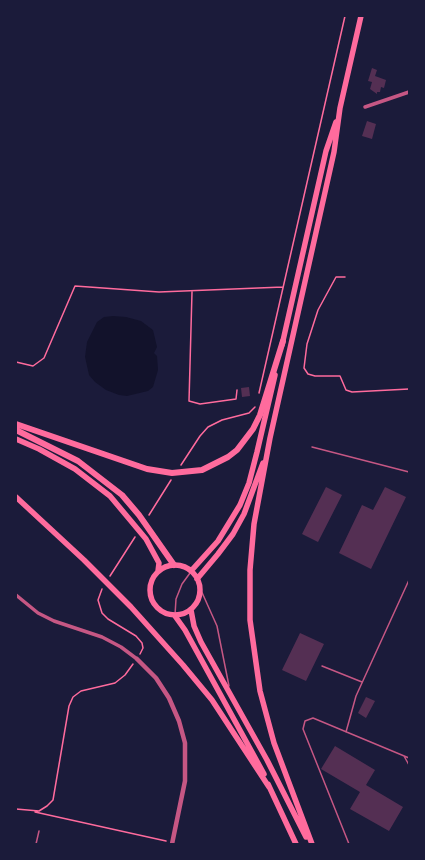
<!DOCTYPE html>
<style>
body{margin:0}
#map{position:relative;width:425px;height:860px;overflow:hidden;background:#1b1b3a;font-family:Cabin,sans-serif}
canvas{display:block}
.frame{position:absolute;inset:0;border:17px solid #1b1b3a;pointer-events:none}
</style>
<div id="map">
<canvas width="425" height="860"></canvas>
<div class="frame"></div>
</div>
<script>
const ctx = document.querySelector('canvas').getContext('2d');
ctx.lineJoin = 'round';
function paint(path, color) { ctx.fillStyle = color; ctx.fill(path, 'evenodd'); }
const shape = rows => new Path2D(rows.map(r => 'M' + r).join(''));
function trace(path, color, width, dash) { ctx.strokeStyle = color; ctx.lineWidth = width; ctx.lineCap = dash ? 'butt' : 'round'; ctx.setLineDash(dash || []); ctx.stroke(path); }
paint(shape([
 [113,316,126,317,141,321,153,330,157,347,154,353,157,356,158,370,153,387,148,391,127,396,119,395,106,390,95,382,89,375,85,357,87,342,97,322,104,317]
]), '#12122b');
paint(shape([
 [372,68,377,70,375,76,386,80,384,88,381,87,380,92,377,92,377,94,370,89,372,82,368,81],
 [367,121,376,124,372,139,362,136],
 [249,387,250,396,242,397,241,388],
 [326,487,342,495,318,542,302,534],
 [385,487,406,497,371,569,339,553,362,505,373,510],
 [300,633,324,644,306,681,282,670],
 [366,697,375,701,366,718,358,713],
 [335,746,375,770,366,785,403,807,389,831,350,809,360,792,321,769]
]), '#542f53');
trace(shape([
 [345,277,336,277,318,310,307,344,304,368,308,374,315,376,340,376,346,390,352,392,409,389],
 [192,292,189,401,200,404,236,399,237,390],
 [16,362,33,366,44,358,75,286,159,292,283,287],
 [259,393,345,16],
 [181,465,200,436,208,427,222,420,249,413,255,407],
 [149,515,171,480],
 [110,576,135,537],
 [102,589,98,600,102,613,108,619,136,636,142,643,143,648,140,654],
 [16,809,39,811,47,806,53,800,69,706,73,697,81,691,115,683,125,675,133,664],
 [35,812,166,841]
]), '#ff6b9d', 1.5);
trace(shape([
 [312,447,409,472],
 [200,588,217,626,229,686],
 [175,615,176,599,182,584,190,573],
 [322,666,362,682],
 [346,732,356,696,409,580],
 [404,756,409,765],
 [36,844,39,831],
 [349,844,303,729,305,721,313,718,409,758]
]), '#c65784', 1.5);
trace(shape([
 [365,107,409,92],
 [16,595,38,613,54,621,102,637,121,647,137,659]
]), '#c65784', 3.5);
trace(shape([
 [137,659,156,678,169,698,179,721,185,743,185,781,172,844]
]), '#c65784', 4.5);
trace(shape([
 [282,345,326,151,336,122],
 [16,439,39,449,75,469,110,496,146,539,159,563,158,571],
 [16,497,84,560,131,607,183,665,212,700,269,787],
 '150 590a25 25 0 1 1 50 0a25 25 0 1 1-50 0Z',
 [191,571,218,541,240,505,249,483,257,452,275,375],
 [197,579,218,554,233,534,244,514,263,463],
 [191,610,194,626,201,642,267,760,306,837],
 [175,616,185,630,264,774],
 [268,784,296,844],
 [312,844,274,743,260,691,250,620,250,570,254,524,270,438,334,152,340,108,361,16]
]), '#ff6b9d', 5.5);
trace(shape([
 [16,424,147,469,172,473,202,470,228,457,237,450,253,429,260,415,283,341],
 [16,430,78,461,122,495,139,515,174,565]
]), '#ff6b9d', 6);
</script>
